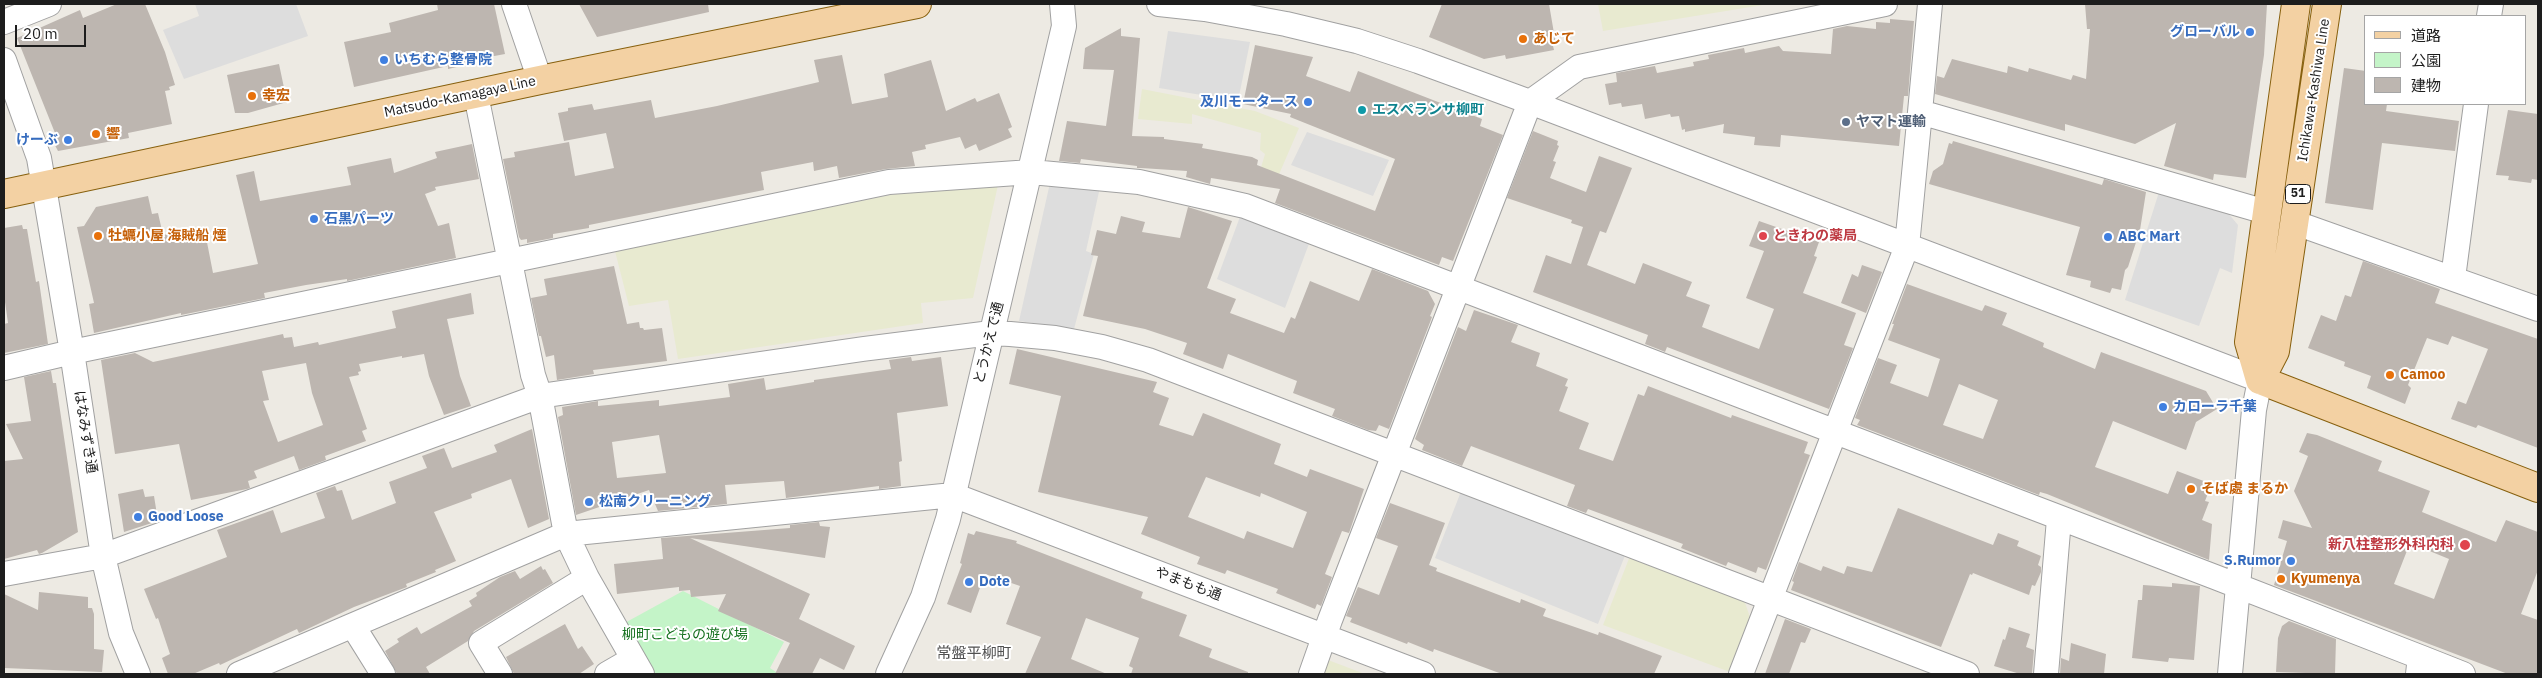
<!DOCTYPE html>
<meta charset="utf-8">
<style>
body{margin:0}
#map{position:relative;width:2542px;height:678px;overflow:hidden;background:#edeae3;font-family:"IBM Plex Sans","Noto Sans JP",sans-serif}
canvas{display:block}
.frame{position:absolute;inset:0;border:5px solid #1d1d1d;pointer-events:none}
.legend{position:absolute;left:2364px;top:15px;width:162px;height:90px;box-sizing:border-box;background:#fff;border:1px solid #a5a5a5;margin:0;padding:6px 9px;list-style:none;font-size:15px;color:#1d1d1d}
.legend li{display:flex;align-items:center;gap:10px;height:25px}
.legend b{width:25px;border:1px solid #a5a5a5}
.scale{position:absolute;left:15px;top:25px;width:71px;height:22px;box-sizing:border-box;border:2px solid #1d1d1d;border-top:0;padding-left:6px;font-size:15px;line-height:18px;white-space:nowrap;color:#1d1d1d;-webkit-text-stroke:4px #fff;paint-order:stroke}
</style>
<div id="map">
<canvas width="2542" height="678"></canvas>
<div class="frame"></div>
<ul class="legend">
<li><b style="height:6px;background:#f3d1a3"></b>道路</li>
<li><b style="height:14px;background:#c4f4c8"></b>公園</li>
<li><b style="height:14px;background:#bdb6b0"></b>建物</li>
</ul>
<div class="scale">20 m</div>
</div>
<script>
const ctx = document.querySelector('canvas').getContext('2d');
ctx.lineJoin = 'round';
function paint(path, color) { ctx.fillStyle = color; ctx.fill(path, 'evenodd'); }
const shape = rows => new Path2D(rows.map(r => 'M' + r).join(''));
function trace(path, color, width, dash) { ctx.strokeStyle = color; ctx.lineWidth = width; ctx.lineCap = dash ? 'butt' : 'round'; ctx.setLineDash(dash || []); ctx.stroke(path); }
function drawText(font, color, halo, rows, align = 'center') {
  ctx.font = font + ' "IBM Plex Sans","Noto Sans JP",sans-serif'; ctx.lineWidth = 4; ctx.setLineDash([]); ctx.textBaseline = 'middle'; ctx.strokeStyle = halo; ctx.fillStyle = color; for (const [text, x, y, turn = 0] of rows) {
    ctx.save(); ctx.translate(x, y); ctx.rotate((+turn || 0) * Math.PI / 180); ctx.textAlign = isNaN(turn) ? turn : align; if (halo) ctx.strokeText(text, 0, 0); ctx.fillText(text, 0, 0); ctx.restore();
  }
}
paint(shape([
 [1598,4,1769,4,1603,31],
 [1142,89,1255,111,1299,128,1277,179,1259,174,1265,154,1260,150,1261,133,1192,114,1192,124,1138,119],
 [998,185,973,298,921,303,923,323,678,359,668,300,629,306,615,251,905,192],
 [1630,556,1744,600,1750,617,1730,672,1603,625],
 [1328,660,1365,674,1322,674]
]), '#e8ead0');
paint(shape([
 [683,591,784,642,770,668,779,674,649,674,621,625]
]), '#c4f4c8');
paint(shape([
 [195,4,296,4,308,36,184,79,163,30,199,16],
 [1168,31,1250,42,1238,101,1159,88],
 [1307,132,1389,160,1373,196,1291,165],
 [1050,183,1100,187,1086,251,1094,254,1074,329,1019,321],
 [2159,192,2228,213,2238,225,2232,273,2220,268,2199,326,2125,300],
 [1241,214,1310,241,1285,308,1217,279],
 [1462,489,1626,553,1598,624,1435,558]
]), '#ddd');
paint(shape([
 [117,4,145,4,165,52,175,85,169,87,170,90,165,91,172,124,128,133,129,138,58,151,49,134,55,133,17,38,80,10,83,18],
 [437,4,494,4,505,54,473,60,474,63,448,69,448,66,354,87,344,42,391,32,389,23,438,10],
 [579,4,708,4,709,12,597,37],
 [1442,4,1549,4,1556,45,1553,46,1554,50,1506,59,1505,55,1484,59,1429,37],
 [2085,4,2267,4,2264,55,2246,178,2214,174,2213,180,2164,166,2176,123,2135,144,2065,124,2065,131,1935,94,1937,76,1944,78,1952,59,2007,73,2008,66,2028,72,2029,68,2071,80,2073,75,2086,79,2090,29,2087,29],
 [1890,19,1914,21,1908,96,1904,96,1899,146,1781,135,1780,147,1754,145,1755,137,1723,133,1724,124,1685,132,1685,129,1682,130,1679,116,1671,117,1670,114,1645,119,1642,104,1622,107,1621,103,1609,105,1605,84,1617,82,1616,73,1655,66,1657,73,1694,66,1693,62,1709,59,1708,55,1744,48,1745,53,1779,46,1783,51,1831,54,1833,29,1847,26,1876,29,1876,22,1890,23],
 [1121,28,1121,36,1140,38,1132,136,1164,137,1164,139,1203,144,1202,148,1252,157,1258,160,1257,165,1375,211,1395,159,1290,117,1291,114,1243,104,1255,45,1313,57,1306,76,1350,92,1358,71,1482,119,1480,126,1503,135,1453,261,1442,257,1439,265,1275,203,1280,189,1211,178,1210,184,1186,177,1187,171,1141,168,1137,168,1137,166,1081,159,1080,163,1059,161,1067,121,1106,126,1114,70,1083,69,1085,48],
 [842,55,852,104,888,97,884,74,931,60,946,111,975,98,977,102,999,93,1012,127,1008,129,1012,137,979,151,976,144,965,149,960,137,925,145,926,149,912,152,915,166,886,169,839,178,837,166,814,171,813,162,761,172,764,190,589,225,589,228,553,234,553,238,527,243,527,239,521,240,519,237,503,159,515,157,514,152,569,142,575,176,614,168,606,133,564,141,558,113,568,111,568,108,592,104,594,110,651,100,655,118,717,106,819,82,814,60],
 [279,64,287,102,248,113,235,113,227,75],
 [2344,68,2366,71,2366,104,2387,104,2386,111,2459,121,2455,151,2382,143,2373,210,2325,203],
 [2508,110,2538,114,2538,180,2532,179,2531,183,2508,180,2509,176,2496,175],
 [1533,131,1558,141,1557,145,1559,146,1553,161,1556,162,1550,178,1586,192,1599,156,1632,168,1606,233,1600,231,1587,265,1635,284,1643,263,1692,282,1686,296,1710,305,1702,327,1759,349,1774,309,1746,298,1764,251,1749,246,1759,221,1819,242,1814,256,1817,257,1803,293,1856,313,1844,345,1853,348,1829,409,1667,347,1665,352,1658,349,1645,344,1648,335,1533,292,1546,255,1571,264,1583,227,1571,223,1572,220,1507,198],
 [1953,141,2102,185,2104,179,2146,192,2140,230,2128,267,2125,270,2121,290,2112,288,2110,293,2090,287,2091,281,2066,275,2080,227,1929,184,1933,171,1943,164,1949,143,1952,144],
 [472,144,479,179,435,187,436,190,425,194,438,226,449,223,456,258,347,281,347,279,306,285,264,293,265,298,181,315,181,313,94,333,89,304,94,303,77,227,84,226,96,207,148,196,152,214,158,213,163,235,204,227,213,273,258,264,236,175,254,171,260,201,351,185,347,167,391,158,394,173,437,158,435,152],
 [1188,207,1232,221,1207,288,1236,299,1230,313,1284,333,1291,317,1295,319,1310,281,1359,301,1372,269,1428,291,1435,304,1430,316,1432,317,1389,429,1379,425,1376,431,1368,430,1332,416,1335,409,1293,393,1297,381,1228,354,1223,369,1183,354,1187,343,1145,329,1083,316,1098,256,1091,255,1097,230,1116,234,1121,216,1145,222,1142,232,1180,238],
 [22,225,23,229,27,229,36,282,39,281,48,344,4,353,4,324,8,323,4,295,4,228],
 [2363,261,2440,289,2435,303,2538,339,2538,448,2478,425,2476,428,2451,419,2458,401,2466,404,2488,349,2452,336,2448,345,2427,338,2408,385,2411,388,2405,404,2367,388,2371,376,2344,366,2345,362,2308,348,2321,315,2336,321,2345,295,2351,297],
 [1862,265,1882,272,1866,313,1841,303,1852,274,1858,277],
 [614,266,627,324,639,322,640,328,643,328,644,330,662,328,667,361,593,370,594,374,557,380,554,355,546,357,541,336,539,336,531,298,547,295,544,279],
 [1907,284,1982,311,1985,305,2007,313,2002,325,2044,343,2043,347,2095,369,2101,352,2206,391,2217,409,2196,422,2186,450,2113,421,2095,467,2168,494,2177,471,2209,483,2207,487,2210,488,2205,501,2209,502,2202,520,2212,524,2209,560,2047,494,2040,492,2039,495,1857,425,1860,420,1855,418,1878,358,1897,365,1890,383,1928,397,1940,359,1888,340,1894,324,1892,324],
 [1959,384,1998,400,1983,439,1943,425],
 [471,293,474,314,447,319,460,376,471,406,444,415,429,376,424,354,402,358,402,356,359,364,361,371,358,372,359,375,349,377,367,429,362,431,366,441,325,456,326,460,299,470,294,456,254,471,257,478,248,481,250,488,247,489,191,500,179,444,115,454,101,360,135,353,153,362,283,334,284,338,292,337,294,347,318,342,319,345,396,328,392,311],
 [306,363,312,393,323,425,278,442,263,401,269,400,262,371],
 [1474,310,1518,325,1511,342,1540,353,1536,366,1568,379,1565,386,1568,387,1559,411,1589,423,1579,449,1613,461,1638,394,1644,396,1648,386,1731,418,1732,415,1808,442,1804,453,1810,455,1766,570,1758,567,1756,573,1728,562,1726,566,1681,548,1683,544,1588,509,1586,513,1567,506,1575,485,1471,446,1462,466,1422,450,1424,445,1415,439,1458,327,1466,331],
 [1017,349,1157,382,1153,392,1169,398,1159,425,1193,436,1203,413,1281,444,1274,464,1307,477,1310,469,1364,489,1349,533,1342,531,1325,574,1332,577,1321,606,1317,604,1315,609,1276,593,1278,589,1227,570,1225,574,1197,564,1200,557,1141,534,1148,517,1038,492,1061,396,1009,384],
 [1206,477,1260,497,1261,493,1307,512,1293,548,1247,531,1244,539,1188,517],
 [911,357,912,361,941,357,948,406,897,413,902,461,899,462,901,486,879,489,879,486,786,498,784,481,725,485,727,504,658,511,649,490,576,515,558,417,563,415,562,407,598,401,598,406,659,400,659,406,730,397,728,384,764,378,766,390,814,382,814,380,891,369,889,360],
 [659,435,666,473,617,478,612,442],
 [51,371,53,383,56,383,78,532,42,553,39,554,37,550,4,559,4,461,23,459,6,424,31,421,24,377],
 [532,429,549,519,528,528,511,479,471,494,472,498,434,512,456,561,435,570,436,572,406,584,407,587,354,607,299,633,297,629,220,665,219,663,193,674,168,674,162,658,170,654,158,618,156,619,144,589,227,557,217,530,273,510,281,533,325,518,316,493,335,486,337,491,342,490,352,520,396,503,389,482,427,468,422,456,444,448,452,468,497,452,494,445],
 [2307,433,2317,435,2382,461,2378,471,2430,491,2422,512,2496,542,2506,520,2538,532,2538,570,2521,614,2538,620,2538,674,2508,674,2274,585,2287,541,2278,538,2283,520,2312,528,2294,491,2308,456,2299,452],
 [2410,543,2449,559,2434,599,2394,584],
 [143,489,145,497,154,496,158,521,124,532,118,494],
 [1390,503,1445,523,1429,565,1437,568,1436,571,1520,603,1521,599,1546,609,1543,616,1598,635,1599,632,1662,656,1654,674,1502,674,1434,649,1433,652,1408,642,1407,644,1350,622,1352,618,1346,616,1358,587,1379,595,1398,546,1376,538],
 [1898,508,1993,545,1998,533,2019,541,2017,546,2041,556,2038,565,2041,567,2041,572,2035,586,2032,585,2029,595,1973,573,1972,575,1970,574,1941,647,1791,590,1794,582,1792,581,1799,562,1821,571,1823,566,1844,574,1847,566,1872,572],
 [819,522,820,526,830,527,825,558,690,538,810,594,799,619,855,646,844,670,820,658,812,674,775,674,790,643,718,611,726,594,691,597,690,590,679,591,679,587,617,594,614,564,663,559,661,538,790,528,790,525],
 [976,531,1017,541,1016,543,1143,592,1141,598,1187,615,1179,636,1212,649,1209,657,1211,658,1248,672,1248,674,1131,674,1133,668,1129,666,1139,638,1086,618,1071,659,1107,674,1025,674,1041,637,1006,624,1020,586,985,574,971,613,947,604,962,564,960,563,968,533,974,535],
 [541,566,543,570,545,569,553,583,474,631,468,641,426,667,430,674,397,674,385,651,399,642,397,639,417,627,421,634,472,606,469,601,477,596,476,593,500,577,515,571,520,579],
 [2172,583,2200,586,2194,660,2169,658,2168,662,2132,658,2138,600,2142,600,2143,585,2172,587],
 [39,592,88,597,88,608,92,608,94,614,94,649,104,650,102,672,4,668,4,594,38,610],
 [1785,619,1811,629,1805,643,1801,642,1789,674,1765,674],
 [2289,621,2336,639,2335,674,2276,672,2278,638,2282,626],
 [565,624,578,649,582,646,594,664,579,674,514,674,506,657],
 [2009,627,2030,634,2026,647,2034,650,2032,674,2020,674,1994,666,2003,639,2005,640],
 [2071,643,2106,654,2104,674,2060,674,2061,658,2069,661]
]), '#bdb6b0');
const minor = shape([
 [514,4,540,80],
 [1159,4,1205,9,1286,24,1357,41,1418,61,1530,102,2260,380,2254,410,2230,674],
 [1930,4,1920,112,2266,212],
 [2489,16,2491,4],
 [4,22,49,4],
 [4,60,39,158,72,352,103,556,121,633,138,674],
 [476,95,533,375,540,396,566,534,587,578,642,674],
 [2293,222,2538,309],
 [2453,278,2476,104],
 [4,368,72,352,889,182,1031,172,1139,182,1245,206,2215,577,2420,657,2418,674],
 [4,574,103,556,540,396,863,349,991,333,1010,334,1055,338,1102,347,1148,360,1967,674],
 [353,626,383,674],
 [2420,657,2463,674],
 [239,674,566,534,953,495,1423,674],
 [500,674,481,643,587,578],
 [607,674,633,659],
 [888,674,923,597,948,519,1064,26,1062,4],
 [1311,674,1330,620,1530,102,1579,67,1885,4],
 [1741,674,1907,246,1920,112],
 [2046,674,2059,519]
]);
const major = shape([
 [4,194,540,80,917,4],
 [2260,380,2275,351,2327,4],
 [2260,380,2249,342,2296,4],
 [2260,380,2538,488]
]);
trace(minor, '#a1a1a1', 26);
trace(major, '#87600e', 30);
trace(minor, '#fff', 24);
trace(major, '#f3d1a3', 28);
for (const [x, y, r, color] of [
 [2250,32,5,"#3f7fe0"],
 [1523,39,5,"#e8710a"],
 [384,60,5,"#3f7fe0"],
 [252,96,5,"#e8710a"],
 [1308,102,5,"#3f7fe0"],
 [1362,110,5,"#0f9aa8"],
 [1846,122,5,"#5c6f8a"],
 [96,134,5,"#e8710a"],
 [68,140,5,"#3f7fe0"],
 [314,219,5,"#3f7fe0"],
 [98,236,5,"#e8710a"],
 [1763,236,5,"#e0444e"],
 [2108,237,5,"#3f7fe0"],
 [2390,375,5,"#e8710a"],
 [2163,407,5,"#3f7fe0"],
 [2191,489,5,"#e8710a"],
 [589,502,5,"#3f7fe0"],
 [138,517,5,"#3f7fe0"],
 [2465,545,6,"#e0444e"],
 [2291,561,5,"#3f7fe0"],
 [2281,579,5,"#e8710a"],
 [969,582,5,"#3f7fe0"]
]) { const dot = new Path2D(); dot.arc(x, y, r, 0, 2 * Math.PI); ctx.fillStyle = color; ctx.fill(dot); trace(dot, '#fff', 2); }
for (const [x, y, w] of [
 [2298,194,25]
]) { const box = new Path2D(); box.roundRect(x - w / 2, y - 9.5, w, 19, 4); ctx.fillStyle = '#fff'; ctx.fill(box); trace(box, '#1d1d1d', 1); }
drawText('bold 12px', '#1d1d1d', null, [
 ["51",2298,194]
]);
drawText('bold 14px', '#366cbe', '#fff', [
 ["グローバル",2240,32,"right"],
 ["いちむら整骨院",394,60],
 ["及川モータース",1298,102,"right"],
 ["けーぶ",58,140,"right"],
 ["石黒パーツ",324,219],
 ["ABC Mart",2118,237],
 ["カローラ千葉",2173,407],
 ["松南クリーニング",599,502],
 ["Good Loose",148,517],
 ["S.Rumor",2281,561,"right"],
 ["Dote",979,582]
], 'left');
drawText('bold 14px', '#c56008', '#fff', [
 ["あじて",1533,39],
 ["幸宏",262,96],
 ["響",106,134],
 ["牡蠣小屋 海賊船 煙",108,236],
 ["Camoo",2400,375],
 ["そば處 まるか",2201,489],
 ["Kyumenya",2291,579]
], 'left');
drawText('14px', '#1d1d1d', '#fff', [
 ["Ichikawa-Kashiwa Line",2314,90,-81],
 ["Matsudo-Kamagaya Line",460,97,-12],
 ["とうかえで通",989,343,-76],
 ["はなみずき通",85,432,81],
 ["やまもも通",1188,584,21]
]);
drawText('bold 14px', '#0d838f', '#fff', [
 ["エスペランサ柳町",1372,110]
], 'left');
drawText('bold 14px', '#4e5e75', '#fff', [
 ["ヤマト運輸",1856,122]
], 'left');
drawText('bold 14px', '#be3a42', '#fff', [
 ["ときわの薬局",1773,236],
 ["新八柱整形外科内科",2454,545,"right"]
], 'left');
drawText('14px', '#15701e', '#fff', [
 ["柳町こどもの遊び場",685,635]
]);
drawText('15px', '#505050', '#fff', [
 ["常盤平柳町",974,654]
]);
</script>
